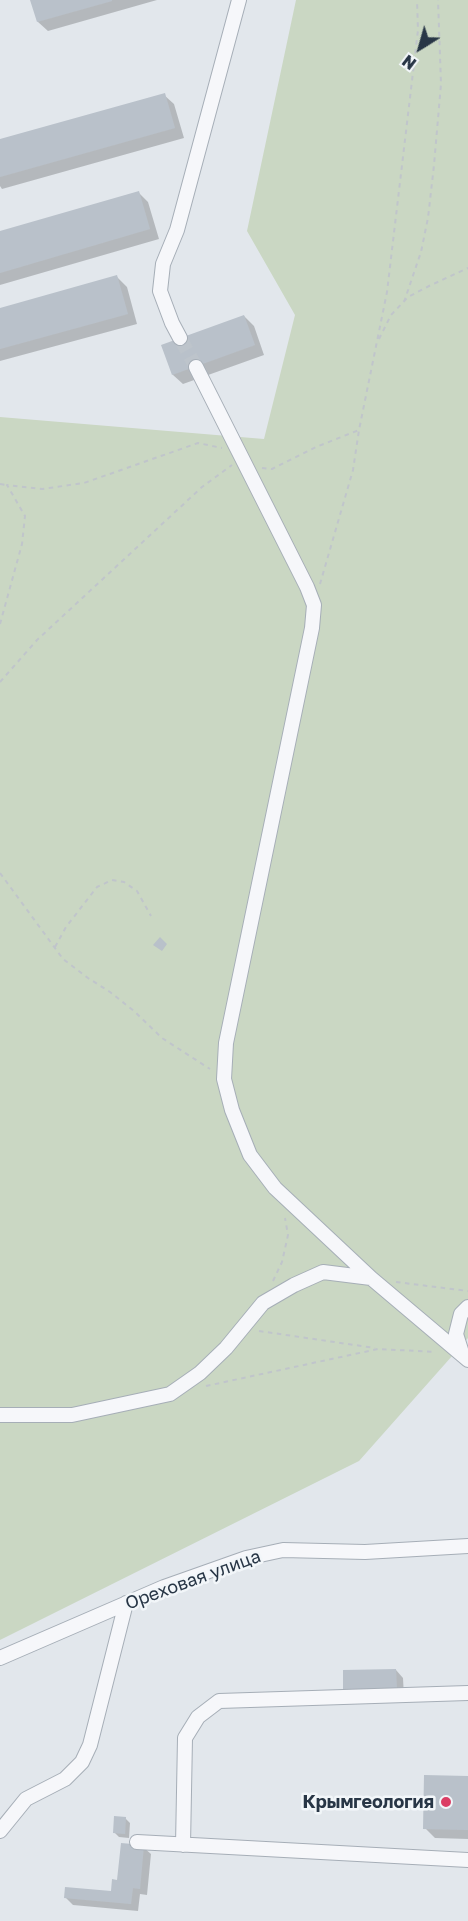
<!DOCTYPE html>
<meta charset="utf-8">
<style>
body{margin:0}
#map{position:relative;width:468px;height:1921px;overflow:hidden;background:#e2e7ec;font-family:"Golos Text",sans-serif}
canvas{display:block}
.north{position:absolute;left:390px;top:18px;width:60px;height:60px;-webkit-text-stroke:4px #f2f6f9;paint-order:stroke;rotate:217deg;font-size:16px;font-weight:700;line-height:24px;text-align:center;color:#283646}
.north::after{content:'';display:block;margin:auto;width:21px;height:27px;background:#283646;clip-path:polygon(50% 0,100% 100%,50% 72%,0 100%)}
</style>
<div id="map">
<canvas width="468" height="1921"></canvas>
<div class="north">N</div>
</div>
<script>
const ctx = document.querySelector('canvas').getContext('2d');
ctx.lineJoin = 'round';
function paint(path, color) { ctx.fillStyle = color; ctx.fill(path, 'evenodd'); }
const shape = rows => new Path2D(rows.map(r => 'M' + r).join(''));
function trace(path, color, width, dash) { ctx.strokeStyle = color; ctx.lineWidth = width; ctx.lineCap = dash ? 'butt' : 'round'; ctx.setLineDash(dash || []); ctx.stroke(path); }
function drawText(font, color, halo, rows, align = 'center') {
  ctx.font = font + ' "Golos Text",sans-serif'; ctx.lineWidth = 5; ctx.setLineDash([]); ctx.textBaseline = 'middle'; ctx.strokeStyle = halo; ctx.fillStyle = color; for (const [text, x, y, turn = 0] of rows) {
    ctx.save(); ctx.translate(x, y); ctx.rotate((+turn || 0) * Math.PI / 180); ctx.textAlign = isNaN(turn) ? turn : align; if (halo) ctx.strokeText(text, 0, 0); ctx.fillText(text, 0, 0); ctx.restore();
  }
}
paint(shape([
 [296,0,468,0,468,1338,359,1461,0,1640,0,417,264,439,295,315,247,231]
]), '#cad7c3');
paint(shape([
 [32,0,157,0,48,31,38,22],
 [164,95,174,104,184,138,2,189,0,186,0,141],
 [138,192,148,202,159,239,0,285,0,233],
 [117,277,127,287,137,324,0,361,0,309],
 [244,316,254,326,264,355,183,384,173,375,163,346],
 [396,1670,403,1678,404,1697,352,1698],
 [468,1777,468,1839,435,1838,425,1828],
 [125,1818,130,1823,129,1838,119,1837,114,1832],
 [143,1847,151,1854,147,1895,140,1894,138,1911,73,1905,65,1897,112,1893]
]), '#0003');
paint(shape([
 [30,0,112,0,112,1,37,22],
 [165,93,175,128,0,177,0,139],
 [139,191,150,229,0,273,0,231],
 [117,275,128,314,0,349,0,308],
 [244,315,255,345,172,375,161,345],
 [160,937,167,944,162,951,153,945],
 [396,1669,397,1690,343,1691,343,1670],
 [424,1775,468,1776,468,1830,423,1829],
 [114,1816,126,1817,125,1834,113,1833],
 [121,1843,144,1845,140,1889,133,1888,131,1904,64,1898,65,1887,111,1891,112,1879,117,1880]
]), '#b9c1ca');
trace(shape([
 [180,338,196,367]
]), '#bdc4cb', 14, [14, 7]);
const minor = shape([
 [180,338,172,323,160,291,163,264,177,230,239,0],
 [196,367,307,587,314,605,312,628,226,1043,224,1079,232,1110,250,1155,275,1188,371,1278,468,1360],
 [462,1353,456,1334,461,1314,468,1307],
 [0,1415,72,1415,170,1394,200,1373,226,1348,263,1303,294,1285,323,1272,371,1278],
 [0,1658,164,1587,246,1558,283,1550,365,1552,468,1546],
 [0,1831,26,1799,65,1779,82,1762,90,1745,126,1603],
 [137,1842,468,1860],
 [183,1845,185,1738,198,1717,219,1701,468,1693]
]);
trace(minor, '#a6aeb7', 16);
trace(shape([
 [404,302,421,252,428,218,434,165,441,84,438,0],
 [379,339,391,315,408,297,429,286,468,268],
 [262,468,272,469,316,447,359,430],
 [0,484,7,485],
 [320,584,353,470,359,430,387,292,418,30,417,0],
 [0,624,22,544,25,516,7,485,42,489,84,483,198,443,222,448],
 [0,682,37,640,202,487,232,465],
 [0,873,63,959,88,978,110,992,134,1011,162,1038,210,1069],
 [55,947,66,927,97,887,112,880,124,882,137,891,151,916],
 [273,1281,282,1262,288,1235,285,1218],
 [396,1282,468,1291],
 [259,1331,375,1348],
 [206,1386,378,1349,436,1352]
]), '#c0c5cb', 2, [4.5, 4.5]);
trace(minor, '#f6f7fa', 14);
for (const [x, y, r, color] of [
 [446,1802,6,"#db3d64"]
]) { const dot = new Path2D(); dot.arc(x, y, r, 0, 2 * Math.PI); ctx.fillStyle = color; ctx.fill(dot); trace(dot, '#f2f6f9', 2); }
drawText('18px', '#283646', '#f2f6f9', [
 ["Ореховая улица",193,1580,-20]
]);
drawText('bold 18px', '#283646', '#f2f6f9', [
 ["Крымгеология",434,1802]
], 'right');
</script>
